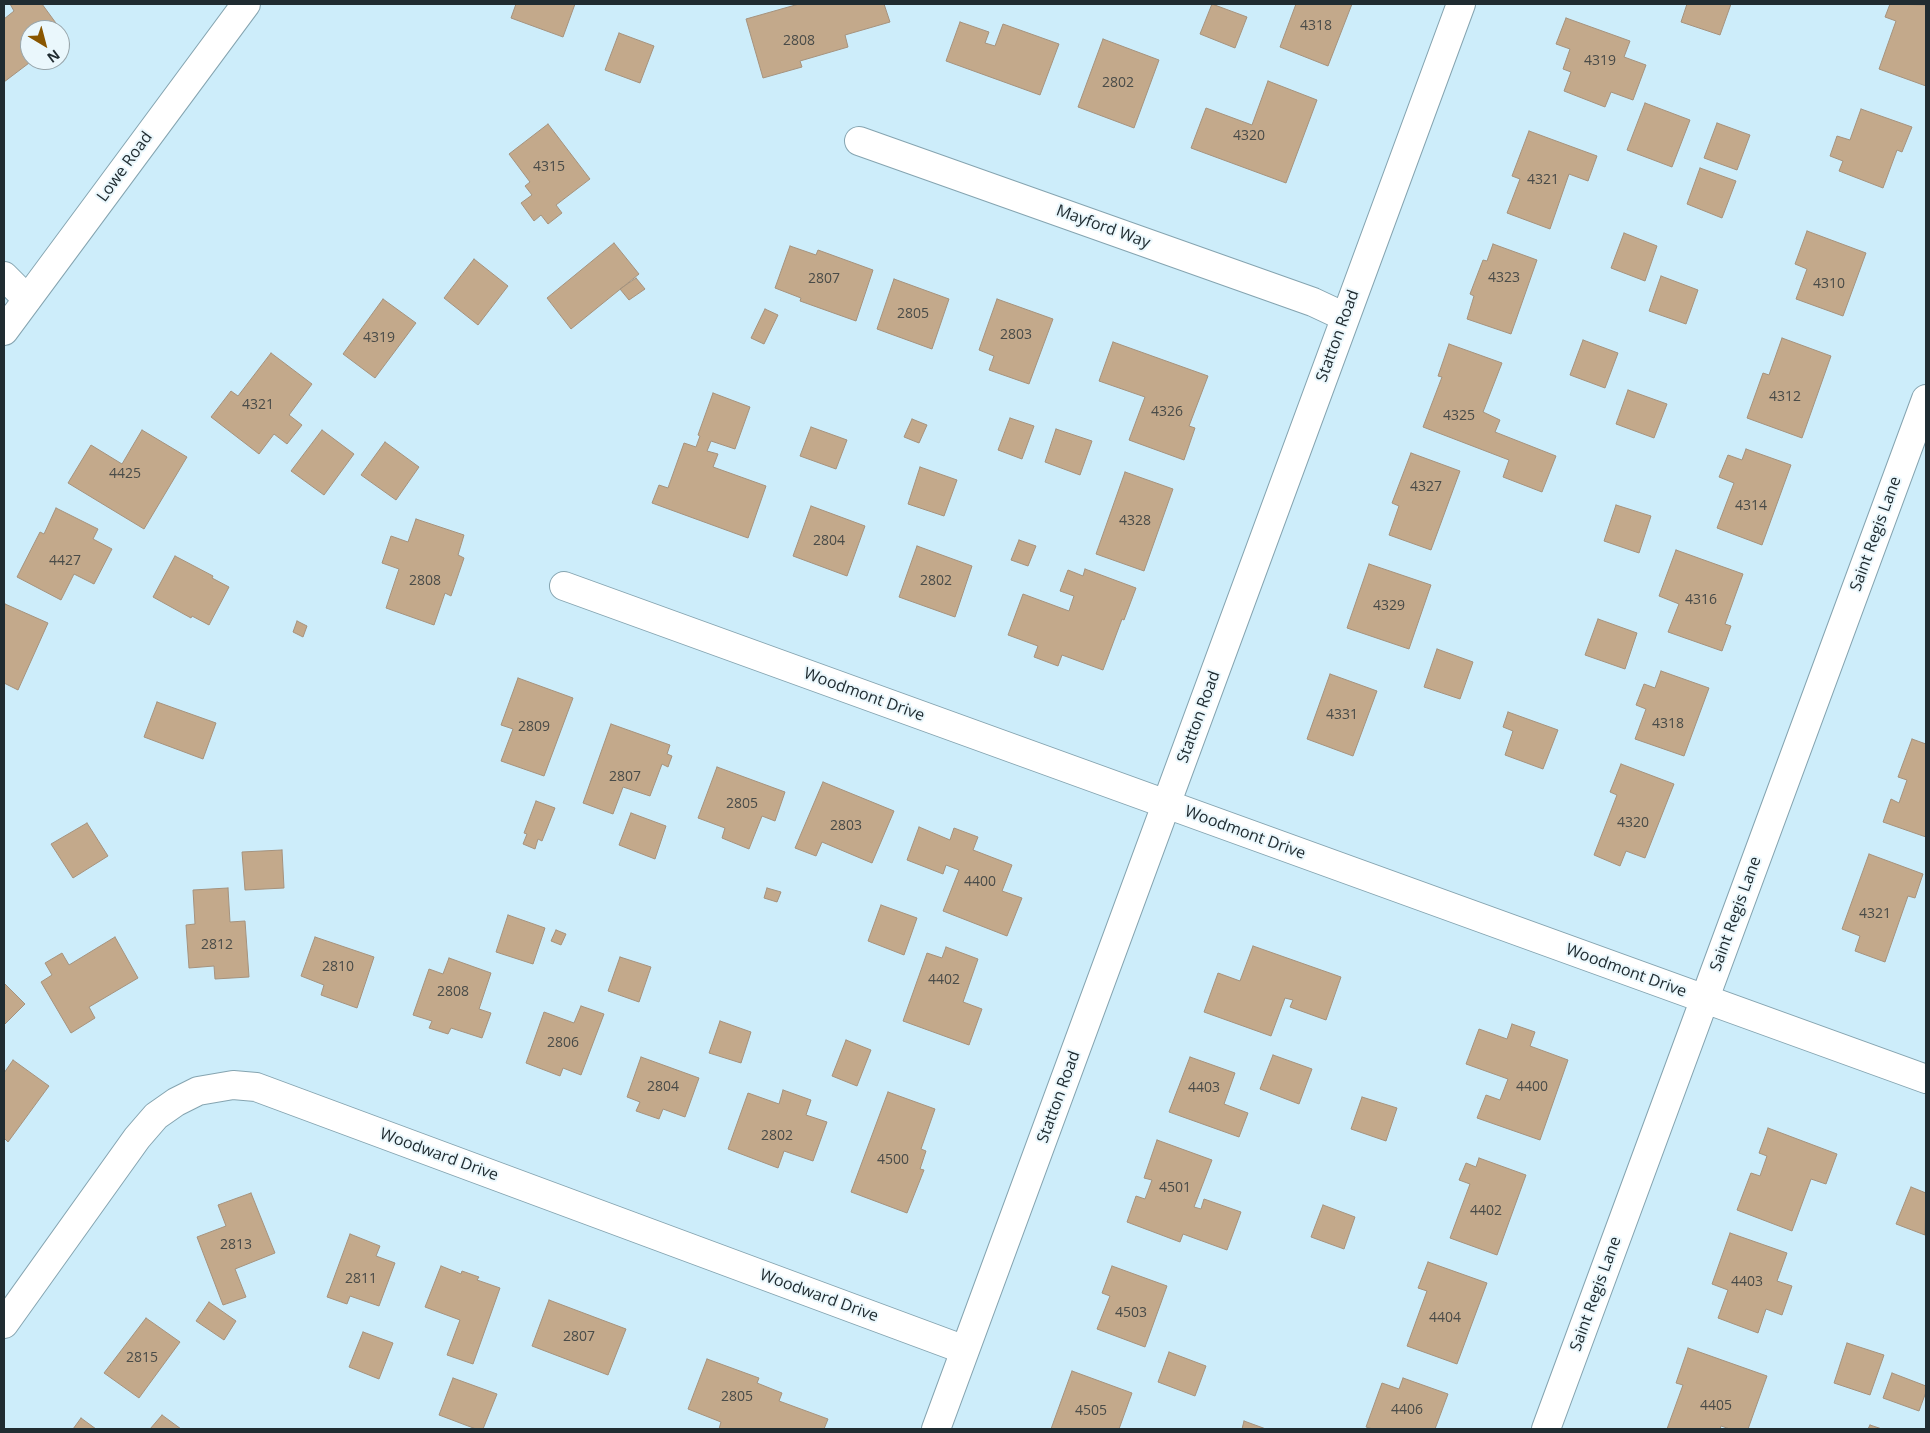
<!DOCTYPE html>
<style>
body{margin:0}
#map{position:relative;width:1930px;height:1433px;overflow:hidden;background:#cdedfa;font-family:"Open Sans",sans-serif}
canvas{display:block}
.frame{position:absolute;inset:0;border:5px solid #202c31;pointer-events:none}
.north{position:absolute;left:20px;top:20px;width:50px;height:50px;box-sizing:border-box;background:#eaf7fc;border:1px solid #99a6ab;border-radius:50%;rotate:143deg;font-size:14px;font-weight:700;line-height:20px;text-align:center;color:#202c31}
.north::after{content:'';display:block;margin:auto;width:18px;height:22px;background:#895600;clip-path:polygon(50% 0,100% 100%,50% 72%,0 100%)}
</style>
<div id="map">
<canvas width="1930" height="1433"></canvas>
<div class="frame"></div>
<div class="north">N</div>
</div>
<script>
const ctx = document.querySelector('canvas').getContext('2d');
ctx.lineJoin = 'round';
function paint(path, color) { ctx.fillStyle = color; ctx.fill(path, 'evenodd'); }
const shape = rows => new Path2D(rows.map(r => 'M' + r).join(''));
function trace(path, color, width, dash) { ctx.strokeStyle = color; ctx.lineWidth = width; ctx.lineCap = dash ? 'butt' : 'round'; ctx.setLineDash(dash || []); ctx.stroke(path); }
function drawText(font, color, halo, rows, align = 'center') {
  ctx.font = font + ' "Open Sans",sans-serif'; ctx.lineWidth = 4; ctx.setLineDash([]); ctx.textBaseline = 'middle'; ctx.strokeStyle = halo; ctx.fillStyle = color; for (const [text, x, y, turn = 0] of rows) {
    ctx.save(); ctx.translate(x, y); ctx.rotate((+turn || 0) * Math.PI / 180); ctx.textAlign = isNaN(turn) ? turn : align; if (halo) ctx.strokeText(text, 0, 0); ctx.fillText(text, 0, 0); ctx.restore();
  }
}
const building = shape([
 [10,4,42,4,61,30,30,30,30,60,33,60,4,82,4,19,14,11,10,4],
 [516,4,575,4,563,37,511,18,516,4],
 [799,4,884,4,890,22,845,35,848,47,800,61,802,67,763,78,746,19,799,4],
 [1212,4,1247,17,1235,48,1200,34,1212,4],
 [1296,4,1352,4,1328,66,1280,47,1296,4],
 [1687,4,1731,4,1720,35,1681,22,1687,4],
 [1890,4,1926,5,1926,86,1879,69,1896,21,1885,17,1890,4],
 [1566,18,1630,41,1624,57,1646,65,1633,100,1611,92,1605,107,1564,91,1571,72,1563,69,1570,49,1556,44,1566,18],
 [960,22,989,32,985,43,995,46,1003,24,1059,44,1040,95,946,61,960,22],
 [619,33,654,46,640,83,605,70,619,33],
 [1103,39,1159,60,1134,128,1078,107,1103,39],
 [1268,81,1317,100,1286,183,1191,148,1206,108,1252,125,1268,81],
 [1645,103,1690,120,1672,167,1627,150,1645,103],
 [1861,109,1912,127,1902,152,1897,150,1883,188,1839,171,1843,161,1830,156,1837,136,1850,140,1861,109],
 [1717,123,1750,135,1737,170,1704,158,1717,123],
 [548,124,590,179,556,205,562,213,548,224,541,215,534,221,521,203,532,195,525,186,530,182,509,154,548,124],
 [1529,131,1597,156,1588,181,1569,174,1550,229,1507,213,1520,179,1512,176,1529,131],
 [1700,168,1736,181,1722,218,1687,204,1700,168],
 [1807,231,1866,253,1843,316,1796,299,1807,269,1795,264,1807,231],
 [1624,233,1657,246,1645,281,1611,268,1624,233],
 [614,243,639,274,571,329,547,298,614,243],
 [1493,244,1537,260,1511,334,1467,319,1474,296,1470,294,1483,260,1487,261,1493,244],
 [790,246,816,255,818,250,873,270,856,321,800,301,801,298,775,288,790,246],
 [474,259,508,286,478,325,444,298,474,259],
 [1661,276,1698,290,1686,324,1649,311,1661,276],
 [636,278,645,289,629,300,620,289,636,278],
 [894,279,949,299,932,349,877,329,894,279],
 [383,299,416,323,375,378,343,354,383,299],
 [997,299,1053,319,1029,384,989,370,994,356,979,350,997,299],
 [765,309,778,315,764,344,751,338,765,309],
 [1782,338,1831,356,1802,438,1747,418,1763,373,1769,375,1782,338],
 [1583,340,1618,353,1605,388,1570,375,1583,340],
 [1113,342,1208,376,1189,426,1195,428,1184,460,1129,440,1145,397,1099,381,1113,342],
 [1449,344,1502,363,1483,412,1500,420,1495,432,1556,456,1542,492,1503,477,1509,460,1423,427,1442,377,1438,376,1449,344],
 [271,353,312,384,289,415,302,425,287,444,274,434,259,454,211,417,231,391,238,396,271,353],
 [1628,390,1667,404,1654,438,1616,424,1628,390],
 [713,393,750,407,735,449,711,441,707,451,718,454,713,467,766,486,748,538,652,503,659,485,668,488,684,443,696,447,700,436,698,435,713,393],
 [1010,418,1034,426,1022,459,998,450,1010,418],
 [912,419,927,425,919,443,904,437,912,419],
 [811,427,847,440,836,469,800,456,811,427],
 [1056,429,1092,441,1080,475,1045,462,1056,429],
 [142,430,187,457,144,529,68,483,91,445,122,464,142,430],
 [322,430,354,454,324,495,291,471,322,430],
 [385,442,419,467,396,500,361,475,385,442],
 [1746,449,1791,465,1762,545,1717,528,1734,483,1719,477,1728,455,1742,460,1746,449],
 [1411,453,1460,471,1431,550,1389,535,1399,506,1392,503,1411,453],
 [920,467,957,480,944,516,908,504,920,467],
 [1125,472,1173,489,1144,571,1096,554,1125,472],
 [1616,505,1651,516,1639,553,1604,541,1616,505],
 [811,506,865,526,847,576,793,556,811,506],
 [56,508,98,529,93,539,112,549,94,584,74,574,61,600,17,577,40,532,44,534,56,508],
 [416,519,464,535,458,555,464,558,451,596,445,593,434,625,386,608,399,569,382,563,391,536,408,542,416,519],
 [1019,540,1036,546,1028,566,1011,560,1019,540],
 [917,546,972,566,955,617,899,597,917,546],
 [1676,550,1743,574,1725,624,1731,626,1722,651,1668,632,1679,604,1659,596,1676,550],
 [175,556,213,576,212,578,229,587,209,625,192,616,191,618,153,597,175,556],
 [1369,564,1431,585,1409,649,1347,628,1369,564],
 [1085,569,1136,588,1124,620,1122,619,1103,670,1062,655,1058,666,1034,657,1038,646,1008,635,1023,594,1069,611,1074,596,1060,591,1068,570,1083,576,1085,569],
 [5,604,48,623,18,690,4,683,4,608,5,604],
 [1598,619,1637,633,1625,669,1585,655,1598,619],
 [297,621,307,626,303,637,293,632,297,621],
 [1437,649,1473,662,1460,699,1424,687,1437,649],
 [1661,671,1709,688,1684,756,1635,739,1646,709,1636,705,1644,684,1655,688,1661,671],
 [1330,674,1377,691,1353,756,1307,739,1330,674],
 [518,678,573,698,544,776,501,761,513,729,501,725,518,678],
 [157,702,216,723,203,759,144,737,157,702],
 [1508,712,1558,730,1543,769,1505,755,1513,731,1503,727,1508,712],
 [611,724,670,745,667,754,672,756,668,767,662,764,650,796,623,787,613,814,583,803,611,724],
 [1912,739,1926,744,1926,837,1883,822,1891,799,1899,803,1907,780,1898,777,1912,739],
 [1621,764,1674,784,1645,858,1626,851,1620,866,1594,855,1617,795,1610,792,1621,764],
 [717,767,785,792,775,821,762,816,749,849,722,838,725,828,698,818,717,767],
 [823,782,894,811,872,863,822,842,816,856,795,848,823,782],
 [536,801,555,808,542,841,538,839,535,849,523,844,527,834,524,833,536,801],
 [631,813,666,826,655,859,619,845,631,813],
 [87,823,108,856,73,878,51,844,87,823],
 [919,827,950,840,954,828,978,837,973,850,1012,865,1002,891,1022,898,1007,936,943,911,959,870,946,865,943,874,907,860,919,827],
 [282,850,284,888,245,890,242,852,282,850],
 [1869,854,1923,874,1915,898,1908,896,1885,962,1855,951,1860,936,1842,929,1869,854],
 [228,888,230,922,245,921,249,977,215,979,214,966,189,968,186,925,195,924,193,890,228,888],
 [767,888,781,892,777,902,764,898,767,888],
 [881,905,917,918,904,955,868,941,881,905],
 [508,915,545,928,533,964,496,952,508,915],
 [556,930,566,934,561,945,551,941,556,930],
 [115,937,138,978,89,1007,95,1018,71,1033,41,982,52,975,45,963,62,953,69,965,115,937],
 [315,937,374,957,357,1008,321,995,324,985,301,976,315,937],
 [1253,946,1341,977,1326,1020,1290,1007,1293,1000,1285,998,1271,1036,1204,1012,1218,973,1240,981,1253,946],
 [946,947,978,959,963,1002,982,1009,969,1045,903,1021,927,953,942,958,946,947],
 [620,957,651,967,639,1002,608,991,620,957],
 [449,958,491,973,479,1009,491,1013,482,1038,451,1028,448,1034,429,1028,432,1021,413,1015,429,969,443,974,449,958],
 [4,983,25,1004,4,1025,4,983],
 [581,1006,604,1014,581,1075,563,1068,560,1076,526,1063,544,1012,574,1023,581,1006],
 [720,1021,751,1032,741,1063,709,1053,720,1021],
 [1512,1024,1535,1032,1530,1046,1568,1060,1540,1140,1477,1118,1486,1095,1500,1100,1508,1079,1466,1064,1479,1029,1507,1039,1512,1024],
 [846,1040,871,1050,857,1086,832,1076,846,1040],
 [1273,1055,1312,1069,1299,1104,1260,1089,1273,1055],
 [641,1057,699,1078,685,1117,663,1109,659,1119,636,1111,640,1102,627,1097,641,1057],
 [1190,1057,1235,1073,1224,1104,1248,1113,1239,1137,1169,1112,1190,1057],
 [13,1060,49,1086,8,1142,4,1138,4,1073,13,1060],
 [783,1090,811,1100,806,1115,827,1122,813,1161,784,1151,778,1168,728,1149,748,1093,779,1104,783,1090],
 [888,1092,935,1109,921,1149,926,1151,920,1169,924,1170,907,1213,851,1192,888,1092],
 [1362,1097,1397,1108,1386,1141,1351,1129,1362,1097],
 [1768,1128,1837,1154,1826,1184,1811,1179,1792,1231,1737,1210,1751,1173,1760,1176,1767,1156,1759,1153,1768,1128],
 [1157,1140,1212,1160,1194,1207,1201,1209,1204,1199,1241,1212,1227,1250,1183,1234,1180,1242,1127,1222,1136,1196,1145,1199,1152,1180,1144,1178,1157,1140],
 [1479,1158,1526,1175,1497,1255,1450,1238,1470,1184,1459,1180,1466,1163,1476,1167,1479,1158],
 [1911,1187,1926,1193,1925,1235,1896,1224,1911,1187],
 [251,1193,275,1253,235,1269,246,1297,223,1305,197,1237,226,1226,218,1205,251,1193],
 [1323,1205,1355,1217,1344,1249,1311,1237,1323,1205],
 [1730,1233,1787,1253,1777,1281,1792,1286,1782,1315,1766,1309,1758,1333,1718,1318,1728,1290,1712,1284,1730,1233],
 [350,1234,380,1246,376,1256,395,1263,379,1306,350,1296,347,1304,327,1297,350,1234],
 [1428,1262,1487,1283,1457,1364,1407,1346,1427,1291,1418,1288,1428,1262],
 [441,1266,461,1274,462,1271,479,1277,477,1280,500,1288,473,1364,447,1355,460,1320,425,1307,441,1266],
 [1112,1266,1167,1286,1145,1347,1097,1329,1110,1296,1102,1293,1112,1266],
 [549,1300,626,1329,608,1375,532,1346,549,1300],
 [209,1302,236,1321,224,1340,196,1321,209,1302],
 [146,1318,180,1342,139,1398,104,1373,146,1318],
 [363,1332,393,1343,379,1379,349,1367,363,1332],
 [1847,1343,1884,1355,1870,1395,1834,1383,1847,1343],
 [1688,1348,1767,1376,1748,1429,1730,1429,1721,1426,1720,1429,1667,1429,1683,1385,1676,1383,1688,1348],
 [1169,1352,1206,1366,1195,1396,1158,1382,1169,1352],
 [707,1359,759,1378,757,1383,782,1393,779,1401,828,1419,824,1429,719,1429,721,1422,688,1409,707,1359],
 [1072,1371,1132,1393,1119,1429,1051,1429,1072,1371],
 [1892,1373,1926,1386,1926,1392,1919,1411,1883,1398,1892,1373],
 [453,1378,497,1394,483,1429,476,1429,439,1415,453,1378],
 [1403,1378,1448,1394,1435,1429,1373,1429,1366,1427,1382,1383,1399,1389,1403,1378],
 [162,1415,181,1429,150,1429,162,1415],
 [81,1418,96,1429,73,1429,81,1418],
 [1244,1421,1266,1429,1242,1429,1244,1421],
 [1870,1425,1882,1429,1868,1429,1870,1425]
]);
paint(building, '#c3a98b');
trace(building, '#a5927d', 1);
const street = shape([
 [859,141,1313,302,1345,317],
 [4,276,27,299],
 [564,586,1926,1079],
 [4,1324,137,1138,156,1116,176,1102,198,1091,233,1085,256,1087,965,1350],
 [936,1429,1461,4],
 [1546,1429,1926,399]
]);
const secondary = shape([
 [4,331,246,4]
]);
trace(street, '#85a4b0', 30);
trace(secondary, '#85a4b0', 30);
trace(street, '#fff', 28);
trace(secondary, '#fff', 28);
drawText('14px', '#494b48', null, [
 ["4318",1316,26],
 ["2808",799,41],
 ["4319",1600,61],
 ["2802",1118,83],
 ["4320",1249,136],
 ["4315",549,167],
 ["4321",1543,180],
 ["4323",1504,278],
 ["2807",824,279],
 ["4310",1829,284],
 ["2805",913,314],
 ["2803",1016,335],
 ["4319",379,338],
 ["4312",1785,397],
 ["4321",258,405],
 ["4326",1167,412],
 ["4325",1459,416],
 ["4425",125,474],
 ["4327",1426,487],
 ["4314",1751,506],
 ["4328",1135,521],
 ["2804",829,541],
 ["4427",65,561],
 ["2808",425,581],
 ["2802",936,581],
 ["4316",1701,600],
 ["4329",1389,606],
 ["4331",1342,715],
 ["4318",1668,724],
 ["2809",534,727],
 ["2807",625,777],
 ["2805",742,804],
 ["4320",1633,823],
 ["2803",846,826],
 ["4400",980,882],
 ["4321",1875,914],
 ["2812",217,945],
 ["2810",338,967],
 ["4402",944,980],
 ["2808",453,992],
 ["2806",563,1043],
 ["2804",663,1087],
 ["4400",1532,1087],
 ["4403",1204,1088],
 ["2802",777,1136],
 ["4500",893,1160],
 ["4501",1175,1188],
 ["4402",1486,1211],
 ["2813",236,1245],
 ["2811",361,1279],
 ["4403",1747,1282],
 ["4503",1131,1313],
 ["4404",1445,1318],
 ["2807",579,1337],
 ["2815",142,1358],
 ["2805",737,1397],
 ["4405",1716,1406],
 ["4406",1407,1410],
 ["4505",1091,1411]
]);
drawText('16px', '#202c31', '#eaf7fc', [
 ["Lowe Road",125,167,-54],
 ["Mayford Way",1103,227,20],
 ["Statton Road",1338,336,-70],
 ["Saint Regis Lane",1876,534,-70],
 ["Woodmont Drive",864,695,20],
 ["Statton Road",1199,717,-70],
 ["Woodmont Drive",1245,833,20],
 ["Saint Regis Lane",1736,914,-70],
 ["Woodmont Drive",1626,971,20],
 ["Statton Road",1059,1097,-70],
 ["Woodward Drive",439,1155,20],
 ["Saint Regis Lane",1596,1294,-70],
 ["Woodward Drive",819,1296,20]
]);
</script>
